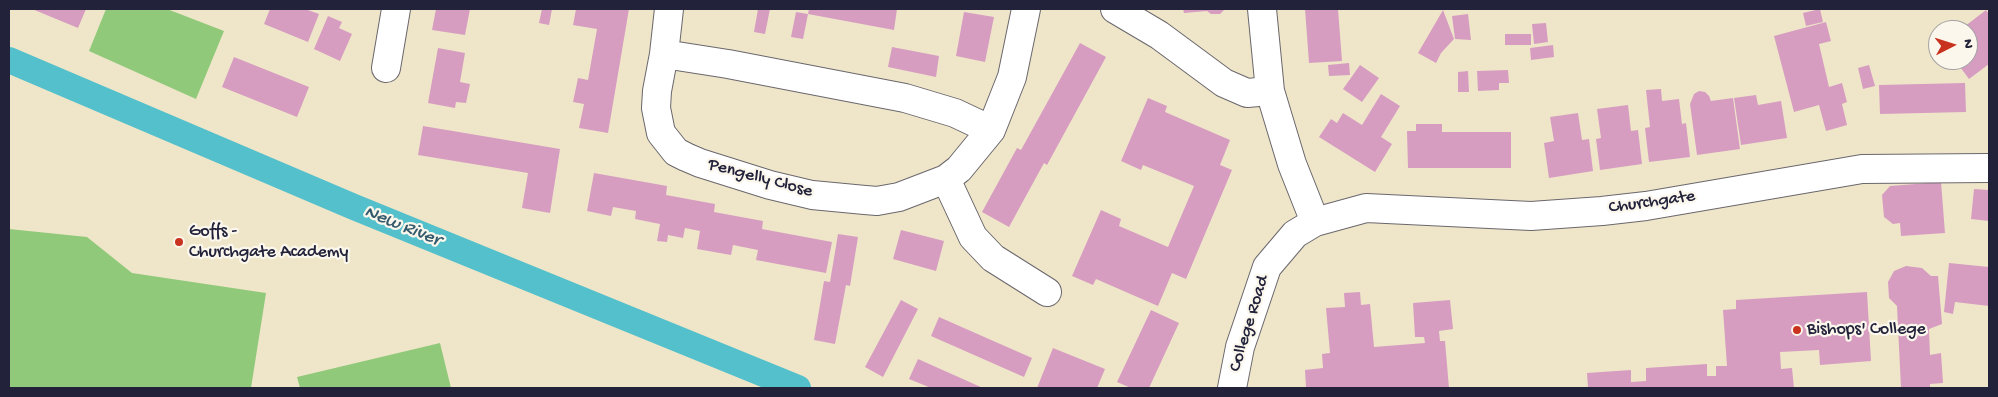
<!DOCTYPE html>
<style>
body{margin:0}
#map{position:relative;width:1998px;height:397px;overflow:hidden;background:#efe6c9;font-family:"Gochi Hand",sans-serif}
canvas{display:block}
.frame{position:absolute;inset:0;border:10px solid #22223b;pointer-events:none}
.north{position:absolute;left:1928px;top:20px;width:50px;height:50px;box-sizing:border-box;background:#fbf7ec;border:1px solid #a4a2a5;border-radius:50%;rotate:85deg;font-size:14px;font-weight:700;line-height:20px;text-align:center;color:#22223b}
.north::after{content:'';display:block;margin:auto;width:18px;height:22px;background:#c8321e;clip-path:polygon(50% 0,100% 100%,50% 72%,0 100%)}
</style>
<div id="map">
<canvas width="1998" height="397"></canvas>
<div class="frame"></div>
<div class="north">N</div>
</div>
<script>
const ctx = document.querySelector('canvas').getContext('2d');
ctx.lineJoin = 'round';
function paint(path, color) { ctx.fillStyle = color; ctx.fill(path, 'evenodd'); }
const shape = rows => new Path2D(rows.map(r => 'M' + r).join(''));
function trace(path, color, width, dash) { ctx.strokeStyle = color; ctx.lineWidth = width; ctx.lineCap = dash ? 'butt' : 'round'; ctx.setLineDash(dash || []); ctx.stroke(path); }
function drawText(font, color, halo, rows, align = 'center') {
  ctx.font = font + ' "Gochi Hand",sans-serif'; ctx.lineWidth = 4.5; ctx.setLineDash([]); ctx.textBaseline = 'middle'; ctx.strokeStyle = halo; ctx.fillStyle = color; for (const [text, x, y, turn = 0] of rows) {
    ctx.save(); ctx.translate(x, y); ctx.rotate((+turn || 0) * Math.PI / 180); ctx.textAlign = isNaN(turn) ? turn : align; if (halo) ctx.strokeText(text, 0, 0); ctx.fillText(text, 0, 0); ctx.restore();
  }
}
paint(shape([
 [106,9,167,9,224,31,196,99,89,51],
 [9,229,87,237,132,273,266,293,251,388,9,388],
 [440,343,451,388,300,388,297,377]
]), '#91c97b');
trace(shape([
 [9,60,354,207,798,388]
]), '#53c0cb', 26);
paint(shape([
 [32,9,86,9,78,28],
 [270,9,305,9,319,14,308,42,264,24],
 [436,9,470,9,465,35,432,30],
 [542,9,552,9,549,25,539,23],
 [576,9,629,9,608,133,579,128,584,104,573,102,578,78,588,80,597,29,573,25],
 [758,9,770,9,765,34,754,32],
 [809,9,897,9,894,30,808,14,803,39,791,37,796,12,808,14],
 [1183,9,1225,9,1220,14,1211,14,1207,11,1184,13],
 [1305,9,1338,9,1342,61,1309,63],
 [1820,9,1823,22,1806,26,1803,13],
 [1443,10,1454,39,1441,53,1436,63,1418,53],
 [1986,10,1989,14,1989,64,1969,79,1955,60,1968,60,1968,30,1960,30],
 [964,12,994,17,985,62,956,56],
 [1468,14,1471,40,1455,39,1452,16],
 [328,16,342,22,339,28,352,34,340,61,314,49],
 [1826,22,1831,41,1819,44,1829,87,1842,83,1847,102,1842,104,1847,125,1826,131,1819,105,1794,112,1774,36],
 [1546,23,1548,42,1534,44,1532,24],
 [1505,34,1531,34,1531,45,1505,45],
 [1080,43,1106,57,1047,165,1044,163,1009,227,982,212,1017,148,1021,150],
 [1553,45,1554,57,1531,60,1530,48],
 [892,47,939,56,936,77,888,67],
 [438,48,465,53,460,82,470,84,466,103,456,102,455,108,428,103],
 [234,57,309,87,297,117,222,87],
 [1349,63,1350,75,1329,76,1328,65],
 [1360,65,1379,78,1362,102,1343,89],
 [1869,65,1875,86,1863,89,1858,68],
 [1508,70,1509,83,1499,83,1499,90,1478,91,1477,71],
 [1468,71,1469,92,1458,92,1458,72],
 [1965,83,1966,112,1880,114,1879,85],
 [1661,89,1662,101,1679,99,1682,124,1686,123,1690,157,1649,162,1645,128,1650,127,1646,90],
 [1699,91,1705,92,1709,96,1711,101,1733,98,1740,149,1697,155,1690,104,1694,94],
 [1381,94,1400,106,1381,137,1392,144,1375,172,1319,137,1331,119,1337,123,1343,113,1362,125],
 [1756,95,1758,105,1781,101,1787,138,1741,145,1734,98],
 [1148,98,1167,106,1165,112,1230,140,1220,165,1232,170,1186,279,1172,273,1158,306,1096,279,1093,285,1072,276,1101,210,1121,219,1119,226,1168,247,1194,186,1143,165,1141,170,1121,161],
 [1628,105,1631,131,1638,130,1642,164,1600,170,1596,139,1601,138,1597,109],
 [1578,113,1582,140,1589,139,1593,171,1549,178,1544,143,1554,141,1550,117],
 [1416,124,1442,124,1442,132,1511,132,1511,168,1408,168,1407,131,1416,131],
 [423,126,560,149,550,213,522,208,528,173,418,155],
 [594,173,667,186,666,195,715,204,714,212,763,221,762,229,832,242,826,273,756,260,758,250,733,245,731,255,697,249,700,231,685,228,683,238,668,235,667,242,657,241,660,224,635,219,636,211,613,207,611,216,587,211],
 [1941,182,1945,233,1901,236,1900,223,1893,224,1884,217,1882,195,1890,186],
 [1974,189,1989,190,1989,221,1971,219],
 [901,230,944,241,936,271,893,259],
 [838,234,858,237,850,286,846,285,835,344,814,340,824,281,830,282],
 [1949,263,1989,267,1989,306,1955,302,1953,314,1944,312],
 [1906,266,1922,268,1931,276,1938,276,1942,324,1929,329,1930,355,1941,353,1943,383,1930,384,1930,388,1901,388,1897,306,1889,298,1888,282,1894,271],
 [1360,292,1361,305,1370,304,1374,347,1425,343,1424,337,1415,337,1413,303,1450,300,1453,329,1439,331,1440,341,1445,341,1449,388,1306,388,1305,370,1323,368,1322,354,1330,353,1326,308,1345,307,1344,293],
 [1867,292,1871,361,1820,365,1819,350,1780,352,1781,369,1792,368,1794,388,1588,388,1587,373,1631,370,1631,382,1646,381,1646,368,1707,364,1707,376,1716,376,1716,366,1727,366,1723,310,1736,309,1736,300],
 [901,300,918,309,883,377,865,367],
 [1151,310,1179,323,1149,388,1131,388,1117,382],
 [939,317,1032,358,1024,377,931,336],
 [1053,348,1105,369,1097,388,1037,388],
 [918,359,983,388,931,388,909,379]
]), '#d69dc1');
const minor = shape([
 [1115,9,1159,35,1224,83,1247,93,1270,91],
 [1262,9,1270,91,1292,164,1315,222],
 [664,54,669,9],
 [386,68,396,9],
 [991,130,955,113,905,98,728,64,664,54,657,91,656,108,661,133,676,152,686,157,700,163,770,185,812,195,865,200,877,201,899,197,946,179,959,169,991,130,1012,77,1026,9],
 [946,179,973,237,993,258,1047,292],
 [1232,388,1240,347,1267,267,1295,234,1315,222,1366,208,1531,216,1602,211,1646,206,1862,169,1989,168]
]);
trace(minor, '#6a676d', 30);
trace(minor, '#fff', 28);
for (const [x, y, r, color] of [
 [179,242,5,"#c8321e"],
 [1797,330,5,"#c8321e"]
]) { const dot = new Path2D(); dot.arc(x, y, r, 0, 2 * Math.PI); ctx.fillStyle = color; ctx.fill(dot); trace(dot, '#fbf7ec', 2); }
drawText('18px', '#22223b', '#fbf7ec', [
 ["Pengelly Close",760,179,15],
 ["Churchgate",1652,203,-8],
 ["College Road",1250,324,-73]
]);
drawText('18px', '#22223b', '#fbf7ec', [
 ["Goffs -",189,232],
 ["Churchgate Academy",189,253],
 ["Bishops' College",1807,330]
], 'left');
drawText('italic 19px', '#33596d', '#fbf7ec', [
 ["New River",402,227,22]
]);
</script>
